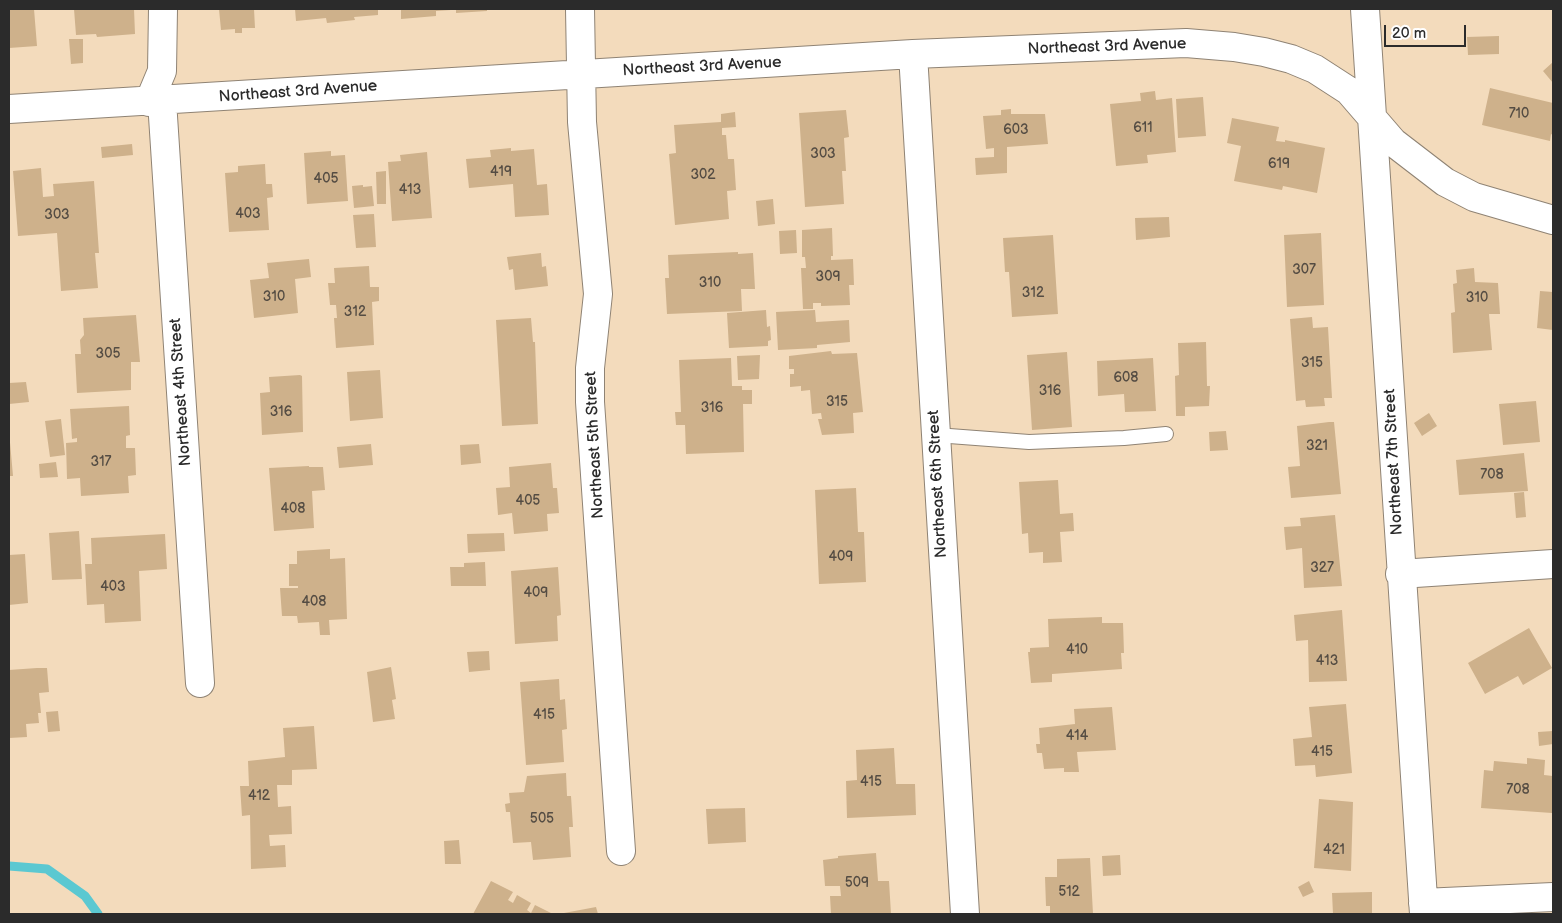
<!DOCTYPE html>
<style>
body{margin:0}
#map{position:relative;width:1562px;height:923px;overflow:hidden;background:#f3dbbc;font-family:"Balsamiq Sans",sans-serif}
canvas{display:block}
.frame{position:absolute;inset:0;border:10px solid #2b2b2b;pointer-events:none}
.scale{position:absolute;left:1384px;top:25px;width:82px;height:22px;box-sizing:border-box;border:2px solid #2b2b2b;border-top:0;padding-left:6px;font-size:15px;line-height:18px;white-space:nowrap;color:#2b2b2b;-webkit-text-stroke:4px #fff;paint-order:stroke}
</style>
<div id="map">
<canvas width="1562" height="923"></canvas>
<div class="frame"></div>
<div class="scale">20 m</div>
</div>
<script>
const ctx = document.querySelector('canvas').getContext('2d');
ctx.lineJoin = 'round';
const shape = rows => new Path2D(rows.map(r => 'M' + r).join(''));
function trace(path, color, width, dash) { ctx.strokeStyle = color; ctx.lineWidth = width; ctx.lineCap = dash ? 'butt' : 'round'; ctx.setLineDash(dash || []); ctx.stroke(path); }
function paint(path, color) { ctx.fillStyle = color; ctx.fill(path, 'evenodd'); }
function drawText(font, color, halo, rows, align = 'center') {
  ctx.font = font + ' "Balsamiq Sans",sans-serif'; ctx.lineWidth = 5; ctx.setLineDash([]); ctx.textBaseline = 'middle'; ctx.strokeStyle = halo; ctx.fillStyle = color; for (const [text, x, y, turn = 0] of rows) {
    ctx.save(); ctx.translate(x, y); ctx.rotate((+turn || 0) * Math.PI / 180); ctx.textAlign = isNaN(turn) ? turn : align; if (halo) ctx.strokeText(text, 0, 0); ctx.fillText(text, 0, 0); ctx.restore();
  }
}
trace(shape([
 [9,866,47,869,85,896,98,914]
]), '#5bc8d1', 9);
paint(shape([
 [9,9,34,9,37,46,9,48],
 [74,9,134,9,135,34,97,37,96,34,76,35],
 [219,9,254,9,255,28,242,28,242,33,235,33,235,29,221,30],
 [295,9,378,9,378,15,354,17,355,20,327,23,326,18,296,21],
 [401,9,451,9,451,10,436,11,436,16,401,19],
 [456,9,487,9,487,11,456,13],
 [1499,36,1499,54,1468,55,1467,37],
 [69,39,83,39,83,63,71,64],
 [1553,62,1553,83,1543,71],
 [1490,88,1553,103,1553,135,1551,134,1550,141,1482,125],
 [1155,91,1156,100,1172,98,1176,152,1147,155,1148,163,1116,166,1110,104,1141,101,1140,93],
 [1203,97,1206,136,1178,138,1176,99],
 [1011,109,1011,114,1045,114,1048,144,1007,147,1007,173,976,175,975,158,994,157,994,148,986,149,983,116,1001,115,1001,110],
 [846,110,849,137,844,138,846,171,842,171,844,204,805,207,799,113],
 [735,112,736,127,722,128,722,135,726,135,728,159,734,159,736,190,727,191,729,219,675,225,669,154,676,153,674,125,721,122,721,114],
 [1232,118,1279,127,1276,141,1285,142,1285,140,1325,148,1317,193,1283,186,1282,190,1234,181,1241,146,1227,143],
 [132,144,133,155,102,158,101,147],
 [511,148,511,151,534,149,537,185,547,184,549,215,515,217,513,184,469,188,466,159,491,157,490,150],
 [331,151,331,156,345,155,348,201,307,204,304,153],
 [427,152,432,218,392,221,388,162,401,161,400,155],
 [265,164,266,184,272,184,273,197,267,198,269,230,229,232,225,173,238,172,238,166],
 [41,168,43,197,54,196,53,184,94,181,99,253,95,253,98,288,61,291,57,233,18,236,13,171],
 [386,171,386,204,377,204,376,172],
 [363,185,363,187,372,186,374,206,354,208,352,186],
 [773,199,775,224,758,226,756,201],
 [374,214,376,247,356,248,353,215],
 [1169,217,1170,237,1136,240,1135,218],
 [832,228,833,256,831,256,831,260,853,259,854,285,849,285,850,305,821,306,821,303,813,303,813,309,803,309,801,268,806,268,805,257,802,257,802,230],
 [796,230,797,253,780,254,779,231],
 [1321,233,1324,305,1287,307,1284,235],
 [1053,235,1058,314,1012,317,1009,272,1005,272,1003,238],
 [738,252,738,254,753,253,755,289,741,289,742,311,667,314,665,278,669,278,668,255],
 [541,253,542,267,546,266,548,286,515,290,513,269,509,270,507,257],
 [309,259,311,277,295,279,298,313,254,318,250,280,269,278,267,263],
 [369,266,370,287,379,287,379,301,372,302,374,345,336,348,334,318,337,318,336,305,330,305,328,283,335,283,334,268],
 [1474,268,1475,282,1498,283,1500,314,1489,314,1492,350,1453,353,1451,313,1455,312,1453,284,1457,283,1456,270],
 [1540,291,1553,292,1553,330,1537,328],
 [766,310,767,327,770,326,771,340,768,341,768,346,729,348,727,313],
 [815,310,816,322,849,320,850,342,817,345,817,348,778,350,776,312],
 [136,315,140,362,131,362,131,390,77,393,75,354,81,354,80,340,84,335,83,318],
 [1312,317,1313,328,1328,327,1332,398,1324,398,1325,406,1306,407,1305,400,1296,401,1290,319],
 [531,318,533,342,535,342,538,424,502,426,496,320],
 [1206,342,1207,386,1210,386,1209,406,1185,407,1185,416,1176,416,1175,376,1179,375,1178,343],
 [831,351,832,354,857,353,863,412,853,413,854,433,822,435,818,419,822,419,821,413,812,414,810,390,801,391,801,386,790,387,790,374,794,374,794,369,789,369,789,356],
 [1067,352,1072,427,1032,430,1027,355],
 [760,355,759,379,738,380,737,356],
 [731,358,732,386,742,386,742,390,752,390,752,404,743,404,744,452,686,454,685,425,676,425,675,412,681,412,679,360],
 [1153,358,1156,411,1125,412,1124,394,1098,396,1097,361],
 [380,370,383,418,350,421,347,372],
 [300,375,302,376,303,432,262,435,260,393,270,392,269,377],
 [26,382,29,402,9,404,9,383],
 [1536,401,1540,442,1503,445,1499,404],
 [129,406,130,435,126,436,126,448,135,448,136,475,128,476,129,493,81,496,80,478,67,479,66,443,77,442,77,438,72,439,70,409],
 [1429,413,1437,426,1422,436,1414,423],
 [61,419,65,455,50,457,45,421],
 [1329,422,1334,422,1341,494,1291,498,1288,467,1300,466,1297,426],
 [9,431,13,476,9,476],
 [1226,431,1228,450,1210,451,1209,432],
 [371,444,373,465,339,468,337,447],
 [479,444,481,463,461,465,460,445],
 [1524,453,1528,491,1459,495,1456,460],
 [56,462,58,477,40,478,39,464],
 [551,463,553,488,557,488,559,513,547,514,548,531,514,534,512,513,498,515,496,488,510,487,509,467],
 [309,466,309,467,323,467,325,490,312,491,314,528,274,531,269,468],
 [1058,480,1060,514,1073,513,1074,531,1060,532,1062,562,1043,563,1043,552,1029,553,1028,533,1022,534,1019,482],
 [856,488,858,532,864,532,866,582,819,584,815,490],
 [1524,492,1526,517,1516,518,1514,493],
 [1335,515,1342,586,1304,588,1302,548,1286,550,1284,527,1301,526,1300,518],
 [79,531,82,579,52,580,49,533],
 [504,533,505,551,468,553,467,534],
 [165,534,167,569,139,571,141,621,105,623,104,604,87,605,85,564,92,564,91,538],
 [330,549,330,559,345,558,347,619,329,620,330,635,320,635,319,622,298,623,297,616,282,616,280,588,298,588,298,586,289,586,289,564,297,564,297,551],
 [25,554,28,603,9,605,9,555],
 [485,562,486,586,451,586,450,567,464,567,464,563],
 [558,567,561,615,557,616,558,641,515,644,511,571],
 [1342,610,1347,681,1309,682,1308,640,1296,641,1294,615],
 [1102,617,1102,623,1123,623,1124,653,1121,653,1122,669,1052,674,1052,682,1031,683,1028,652,1030,652,1030,648,1049,647,1048,619],
 [1529,628,1552,668,1523,685,1518,676,1485,694,1468,663],
 [489,651,490,670,469,672,467,652],
 [391,667,396,699,392,700,395,719,373,722,367,672],
 [37,668,47,668,49,692,39,693,41,713,38,713,39,723,26,724,27,737,9,738,9,670],
 [559,679,560,700,565,699,567,729,562,730,564,762,526,765,520,682],
 [1346,704,1352,773,1316,777,1315,765,1295,766,1293,739,1312,737,1309,707],
 [1112,707,1116,750,1077,752,1079,772,1064,772,1064,768,1044,769,1042,753,1037,753,1036,744,1040,744,1039,728,1075,724,1074,709],
 [58,711,60,731,48,732,46,712],
 [314,726,317,769,292,770,292,785,277,785,278,807,291,806,292,834,269,835,270,846,285,845,286,867,251,869,250,815,242,816,240,786,249,786,248,761,285,757,283,728],
 [1553,731,1553,744,1539,746,1538,732],
 [894,748,896,784,915,784,916,815,847,818,846,781,857,780,856,750],
 [1527,758,1545,760,1544,775,1553,776,1552,813,1481,808,1484,770,1493,771,1494,761,1527,764],
 [566,773,567,796,571,796,573,827,569,827,571,857,533,860,531,842,513,843,510,812,506,812,505,804,510,803,509,793,524,792,527,776],
 [1319,799,1353,802,1351,871,1314,868],
 [745,808,746,842,708,844,706,809],
 [459,840,461,864,445,864,444,841],
 [876,853,878,881,889,881,891,914,831,914,830,896,841,896,840,886,825,886,823,860,838,858,838,856],
 [1120,855,1121,875,1103,876,1102,856],
 [1090,858,1093,914,1050,914,1050,906,1046,906,1045,877,1057,877,1057,859],
 [491,881,513,892,508,900,513,903,517,895,531,903,527,910,531,913,535,905,553,914,473,914],
 [1309,881,1314,892,1303,897,1298,887],
 [1372,892,1372,914,1333,914,1332,893],
 [596,907,598,914,564,914,564,913]
]), '#ceb18b');
const service = shape([
 [936,435,1029,442,1124,438,1166,434]
]);
const minor = shape([
 [580,9,582,122,598,294,590,368,590,402,621,851],
 [1365,9,1424,914],
 [913,54,965,914],
 [162,101,200,683],
 [149,102,162,71,163,9],
 [9,109,913,54,1186,43,1234,47,1264,52,1291,59,1315,69,1349,91,1393,142,1445,182,1474,197,1553,220],
 [1400,574,1553,564],
 [1423,903,1553,897]
]);
trace(service, '#8f8374', 16);
trace(minor, '#8f8374', 30);
trace(service, '#fff', 14);
trace(minor, '#fff', 28);
drawText('14px', '#544c43', null, [
 ["710",1519,114],
 ["611",1143,128],
 ["603",1016,130],
 ["303",823,154],
 ["619",1279,164],
 ["419",501,172],
 ["302",703,175],
 ["405",326,179],
 ["413",410,190],
 ["403",248,214],
 ["303",57,215],
 ["307",1304,270],
 ["309",828,277],
 ["310",710,283],
 ["312",1033,293],
 ["310",274,297],
 ["310",1477,298],
 ["312",355,312],
 ["305",108,354],
 ["315",1312,363],
 ["608",1126,378],
 ["316",1050,391],
 ["315",837,402],
 ["316",712,408],
 ["316",281,412],
 ["321",1317,446],
 ["317",101,462],
 ["708",1492,475],
 ["405",528,501],
 ["408",293,509],
 ["409",841,557],
 ["327",1322,568],
 ["403",113,587],
 ["409",536,593],
 ["408",314,602],
 ["410",1077,650],
 ["413",1327,661],
 ["415",544,715],
 ["414",1077,736],
 ["415",1322,752],
 ["415",871,782],
 ["708",1518,790],
 ["412",259,796],
 ["505",542,819],
 ["421",1334,850],
 ["509",857,883],
 ["512",1069,892]
]);
drawText('16px', '#2b2b2b', '#fff', [
 ["Northeast 3rd Avenue",1107,47,-2],
 ["Northeast 3rd Avenue",702,67,-3],
 ["Northeast 3rd Avenue",298,92,-4],
 ["Northeast 4th Street",181,392,-94],
 ["Northeast 5th Street",595,445,-93],
 ["Northeast 7th Street",1394,462,-93],
 ["Northeast 6th Street",938,484,-93]
]);
</script>
